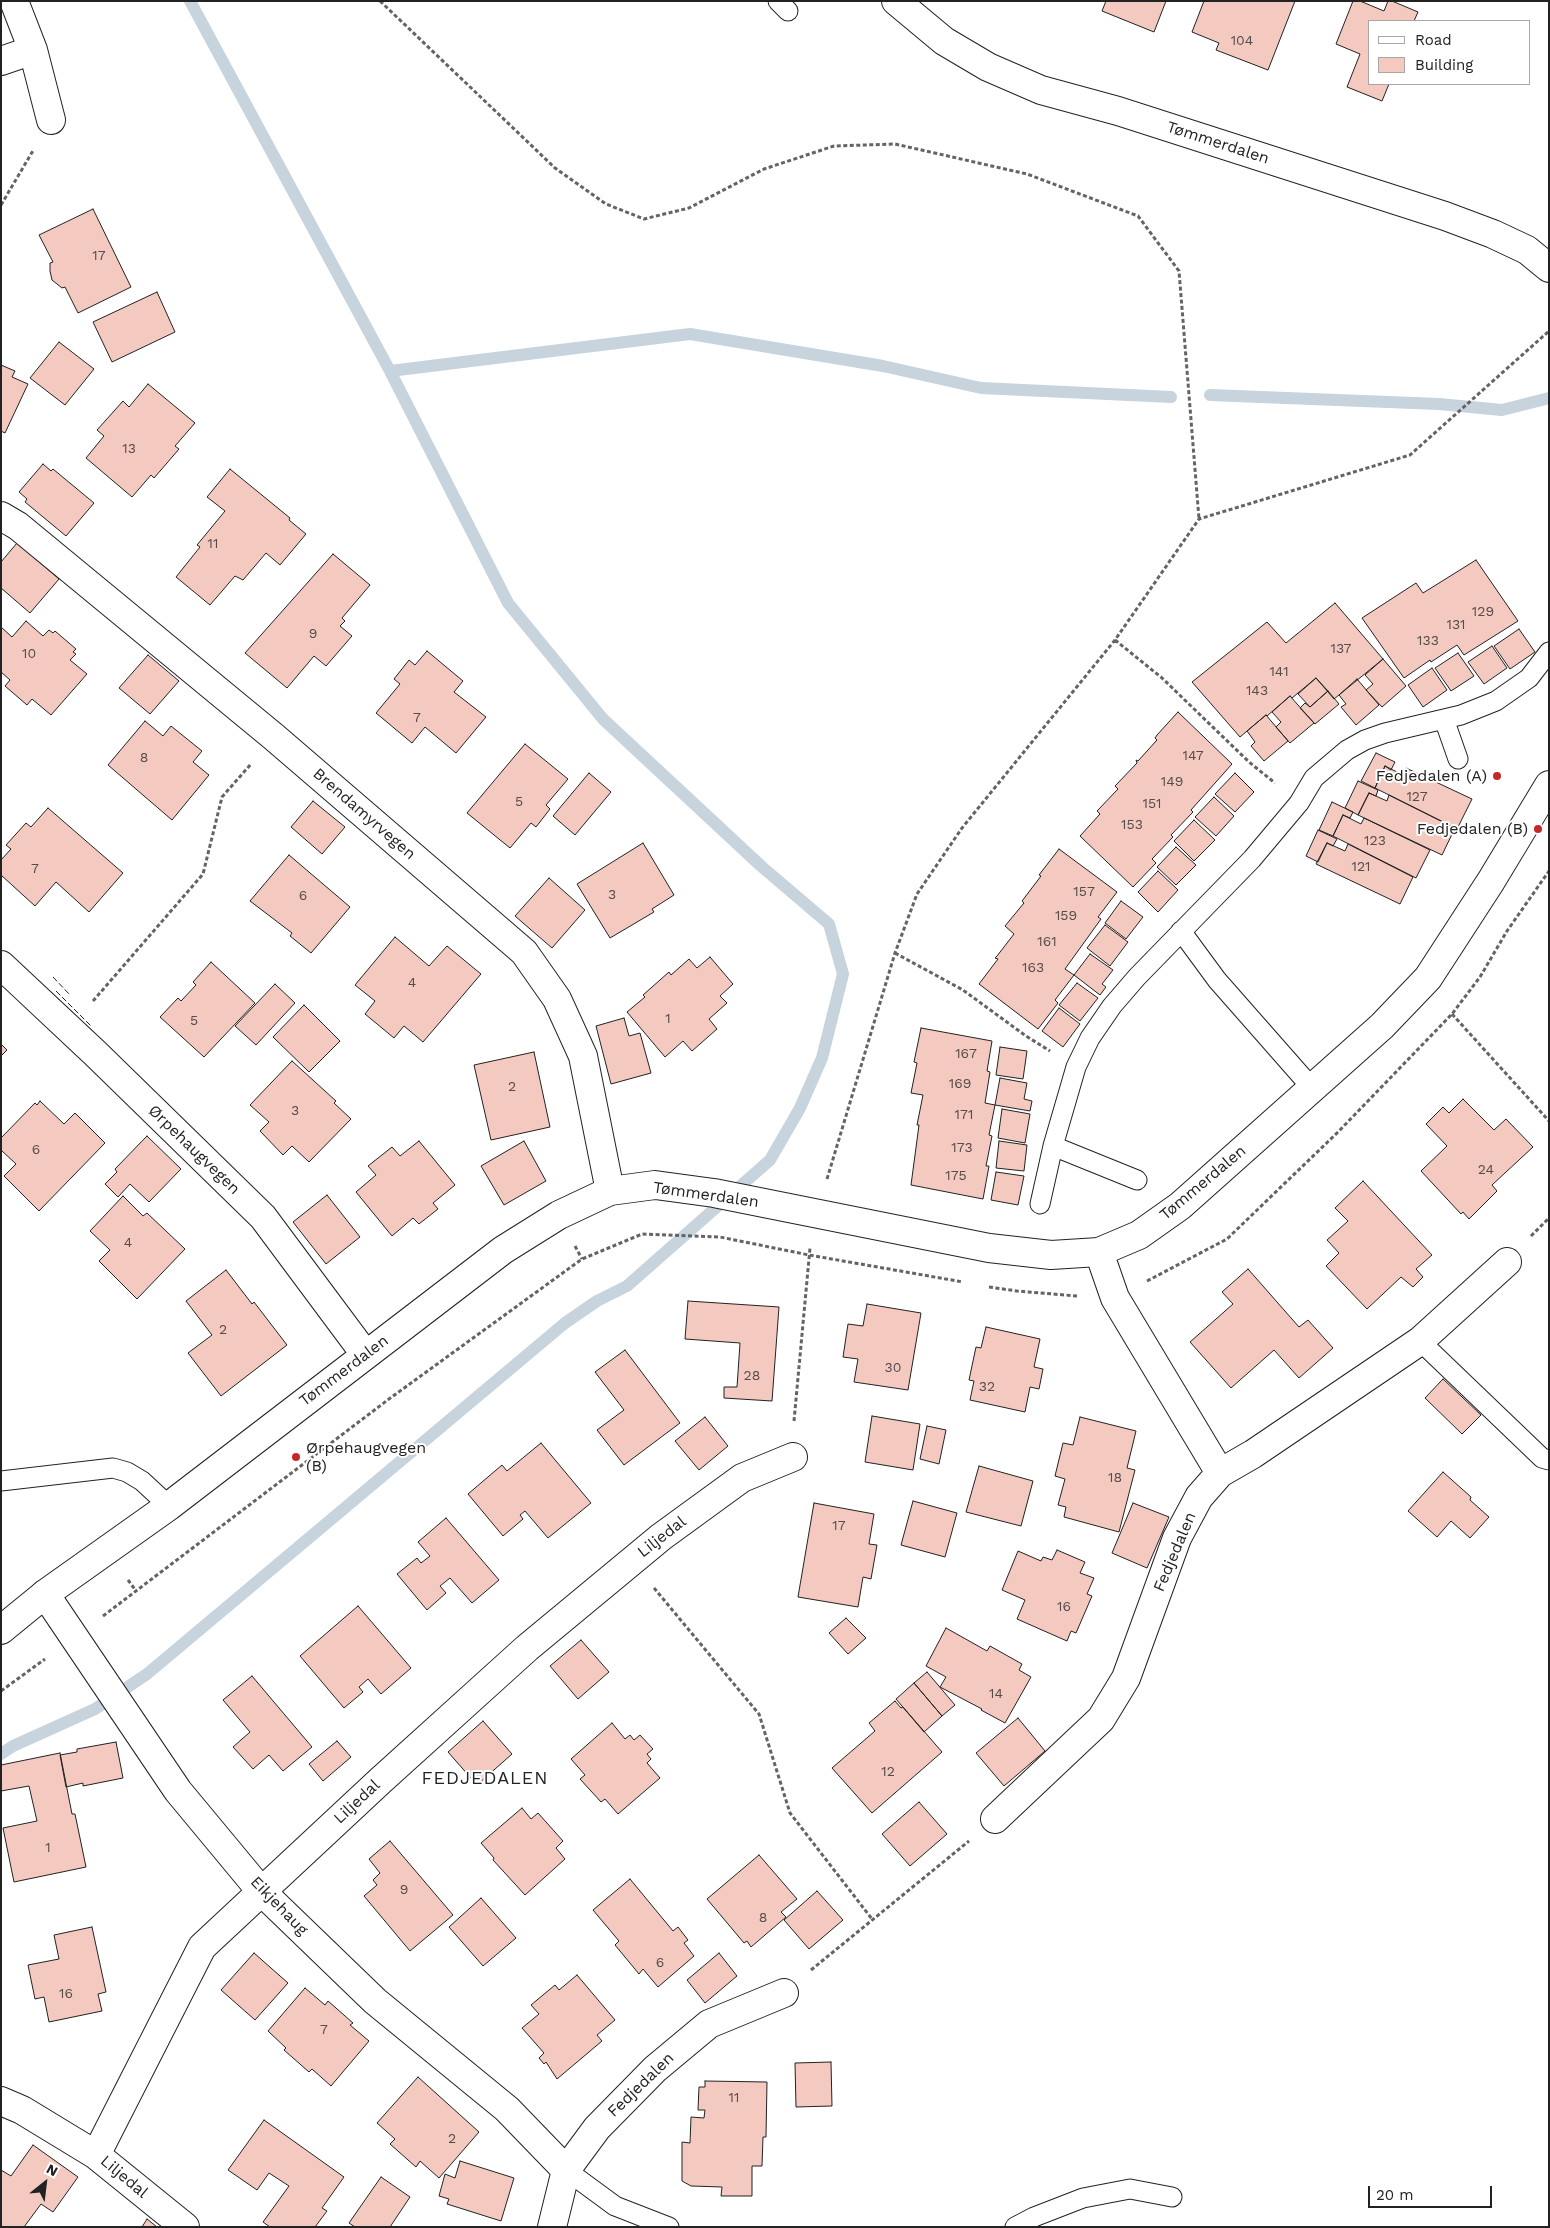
<!DOCTYPE html>
<meta charset="utf-8">
<style>
body{margin:0}
#map{position:relative;width:1550px;height:2228px;overflow:hidden;background:#fff;font-family:"Work Sans",sans-serif}
canvas{display:block}
.frame{position:absolute;inset:0;border:2px solid #222;pointer-events:none}
.legend{position:absolute;left:1368px;top:20px;width:162px;height:65px;box-sizing:border-box;background:#fff;border:1px solid #a7a7a7;margin:0;padding:6px 9px;list-style:none;font-size:15px;color:#222}
.legend li{display:flex;align-items:center;gap:10px;height:25px}
.legend b{width:25px;border:1px solid #a7a7a7}
.north{position:absolute;left:20px;top:2158px;width:50px;height:50px;-webkit-text-stroke:4px #fff;paint-order:stroke;rotate:29deg;font-size:14px;font-weight:700;line-height:20px;text-align:center;color:#222}
.north::after{content:'';display:block;margin:auto;width:18px;height:22px;background:#222;clip-path:polygon(50% 0,100% 100%,50% 72%,0 100%)}
.scale{position:absolute;left:1368px;top:2186px;width:124px;height:22px;box-sizing:border-box;border:2px solid #222;border-top:0;padding-left:6px;font-size:15px;line-height:18px;white-space:nowrap;color:#222;-webkit-text-stroke:4px #fff;paint-order:stroke}
</style>
<div id="map">
<canvas width="1550" height="2228"></canvas>
<div class="frame"></div>
<ul class="legend">
<li><b style="height:6px;background:#fff"></b>Road</li>
<li><b style="height:14px;background:#f3c9c0"></b>Building</li>
</ul>
<div class="north">N</div>
<div class="scale">20 m</div>
</div>
<script>
const ctx = document.querySelector('canvas').getContext('2d');
ctx.lineJoin = 'round';
const shape = rows => new Path2D(rows.map(r => 'M' + r).join(''));
function trace(path, color, width, dash) { ctx.strokeStyle = color; ctx.lineWidth = width; ctx.lineCap = dash ? 'butt' : 'round'; ctx.setLineDash(dash || []); ctx.stroke(path); }
function paint(path, color) { ctx.fillStyle = color; ctx.fill(path, 'evenodd'); }
function drawText(font, color, halo, rows, align = 'center') {
  ctx.font = font + ' "Work Sans",sans-serif'; ctx.lineWidth = 4; ctx.setLineDash([]); ctx.textBaseline = 'middle'; ctx.strokeStyle = halo; ctx.fillStyle = color; for (const [text, x, y, turn = 0] of rows) {
    ctx.save(); ctx.translate(x, y); ctx.rotate((+turn || 0) * Math.PI / 180); ctx.textAlign = isNaN(turn) ? turn : align; if (halo) ctx.strokeText(text, 0, 0); ctx.fillText(text, 0, 0); ctx.restore();
  }
}
trace(shape([
 [390,371,690,334,883,366,981,388,1171,397],
 [1210,395,1439,404,1502,410,1549,398],
 [1,1754,13,1746,95,1709,147,1674,565,1323,597,1301,627,1286,770,1160,800,1108,822,1058,843,974,829,924,761,866,603,719,508,603,390,371,190,1]
]), '#c7d3dd', 12);
const building = shape([
 [1106,1,1166,1,1154,32,1102,11,1106,1],
 [1204,1,1295,1,1268,70,1216,50,1219,43,1192,32,1204,1],
 [1353,1,1360,1,1384,11,1388,1,1392,1,1418,12,1414,21,1369,21,1369,84,1389,84,1382,101,1347,87,1360,54,1336,44,1353,1],
 [93,209,131,287,78,313,65,287,62,288,52,280,50,271,50,263,53,262,39,235,93,209],
 [157,292,175,332,112,362,93,322,157,292],
 [59,342,94,369,65,405,30,378,59,342],
 [1,365,15,371,12,377,28,384,5,433,1,431,1,365],
 [148,384,195,423,175,446,179,449,167,463,154,478,151,475,132,497,86,458,104,436,97,430,123,401,129,407,148,384],
 [43,464,51,471,53,469,94,503,66,536,25,502,27,499,19,492,43,464],
 [230,469,290,518,289,520,306,534,280,565,266,553,243,580,235,576,210,605,176,577,200,547,197,545,225,511,207,497,230,469],
 [17,543,59,579,30,613,1,588,1,562,17,543],
 [333,554,370,585,342,618,345,621,340,626,352,636,326,666,314,656,287,688,245,653,333,554],
 [1476,560,1518,621,1464,655,1457,645,1431,662,1430,660,1404,678,1362,618,1416,583,1423,593,1476,560],
 [1335,603,1383,659,1334,699,1316,678,1292,698,1290,696,1267,716,1266,715,1240,737,1192,682,1267,622,1286,643,1335,603],
 [26,621,43,636,49,630,53,633,55,631,76,649,73,652,76,654,70,660,87,674,51,715,32,699,27,705,5,686,10,680,1,672,1,627,12,637,26,621],
 [1519,629,1535,652,1510,669,1494,646,1519,629],
 [1492,646,1507,668,1484,684,1468,662,1492,646],
 [427,651,463,681,454,692,486,717,456,753,425,727,412,743,376,713,400,684,394,679,409,660,415,665,427,651],
 [1458,653,1474,676,1451,691,1435,668,1458,653],
 [148,655,179,681,150,714,119,688,148,655],
 [1383,659,1406,686,1382,707,1366,690,1373,684,1365,675,1383,659],
 [1432,668,1447,690,1423,707,1408,685,1432,668],
 [1316,678,1328,691,1310,707,1298,694,1316,678],
 [1357,679,1379,705,1356,725,1341,707,1346,704,1339,695,1357,679],
 [1328,691,1339,704,1315,724,1300,708,1305,703,1310,707,1328,691],
 [1290,696,1314,723,1290,743,1276,727,1281,722,1272,712,1290,696],
 [1178,712,1232,764,1191,810,1193,812,1171,835,1173,837,1152,859,1156,863,1133,887,1080,836,1100,814,1097,811,1118,789,1115,786,1137,763,1136,760,1138,761,1157,740,1155,738,1157,735,1178,712],
 [1266,715,1288,741,1264,761,1251,746,1255,742,1247,731,1266,715],
 [145,721,163,736,171,726,202,751,193,762,209,775,172,820,108,765,145,721],
 [525,744,568,779,546,805,550,809,536,827,531,823,510,848,467,813,525,744],
 [1376,753,1395,762,1391,770,1385,766,1375,788,1361,781,1376,753],
 [1385,766,1403,775,1406,768,1472,799,1457,829,1375,788,1385,766],
 [589,773,611,792,575,835,553,816,589,773],
 [1235,773,1254,792,1235,812,1215,794,1235,773],
 [1358,781,1378,790,1376,796,1369,793,1358,815,1345,808,1358,781],
 [1369,793,1387,801,1389,795,1455,828,1442,855,1358,815,1369,793],
 [1214,797,1234,816,1216,836,1195,817,1214,797],
 [313,801,345,827,322,854,291,827,313,801],
 [1332,802,1353,812,1350,818,1343,815,1333,836,1319,830,1332,802],
 [48,808,123,873,89,912,56,882,35,906,1,875,1,860,11,849,6,845,26,823,31,827,48,808],
 [1343,815,1361,824,1364,818,1430,850,1416,878,1333,836,1343,815],
 [1194,820,1215,840,1194,861,1174,841,1194,820],
 [1318,830,1337,839,1333,846,1327,843,1318,862,1306,856,1318,830],
 [643,843,674,895,652,909,654,912,610,938,577,884,643,843],
 [1327,843,1345,851,1348,844,1413,877,1400,904,1316,864,1327,843],
 [1176,847,1196,865,1176,885,1157,867,1176,847],
 [1059,849,1117,892,1098,917,1101,919,1065,969,1074,975,1055,1000,1058,1003,1038,1029,979,984,998,959,995,958,997,956,1014,934,1005,926,1024,903,1022,901,1041,876,1039,875,1059,849],
 [289,855,350,907,311,953,290,936,292,933,250,901,289,855],
 [1158,871,1178,890,1158,912,1138,892,1158,871],
 [549,878,585,910,552,948,515,916,549,878],
 [1121,901,1143,917,1126,939,1105,923,1121,901],
 [1105,925,1128,942,1110,966,1087,948,1105,925],
 [395,937,429,966,447,946,481,974,423,1042,404,1026,394,1038,365,1014,375,1001,355,985,395,937],
 [1090,954,1113,970,1102,984,1106,987,1100,995,1074,975,1090,954],
 [710,957,733,984,720,996,727,1003,709,1019,717,1029,692,1051,683,1041,665,1057,627,1012,645,997,643,995,669,972,671,975,689,959,697,968,710,957],
 [211,962,255,1003,204,1057,160,1017,178,998,181,1001,196,985,193,982,211,962],
 [1077,983,1098,998,1080,1021,1059,1005,1077,983],
 [275,984,295,1003,256,1045,235,1026,275,984],
 [304,1005,340,1041,309,1072,273,1037,304,1005],
 [1059,1008,1080,1024,1063,1047,1042,1031,1059,1008],
 [624,1018,629,1036,640,1033,651,1073,611,1084,596,1026,624,1018],
 [921,1028,992,1041,987,1071,990,1072,985,1103,995,1105,989,1135,992,1136,986,1166,989,1166,983,1199,911,1185,919,1125,917,1125,923,1095,911,1093,917,1063,914,1062,921,1028],
 [1,1044,7,1050,1,1056,1,1044],
 [1000,1047,1027,1051,1023,1079,996,1075,1000,1047],
 [534,1052,550,1127,491,1140,474,1065,534,1052],
 [292,1061,336,1101,334,1103,351,1119,309,1162,292,1146,283,1155,260,1131,269,1122,250,1105,292,1061],
 [1000,1078,1027,1083,1024,1099,1032,1101,1030,1111,995,1105,1000,1078],
 [1463,1099,1494,1130,1506,1119,1533,1147,1492,1185,1497,1191,1469,1219,1463,1212,1461,1214,1421,1171,1447,1146,1426,1124,1443,1107,1449,1113,1463,1099],
 [40,1101,64,1124,75,1113,105,1143,39,1211,4,1176,16,1164,1,1150,1,1138,35,1103,37,1105,40,1101],
 [1002,1109,1030,1114,1025,1143,998,1138,1002,1109],
 [147,1136,181,1169,149,1202,130,1184,118,1197,105,1184,117,1172,115,1169,147,1136],
 [419,1141,455,1185,433,1203,438,1209,419,1224,413,1218,392,1236,356,1192,376,1175,368,1166,392,1147,400,1156,419,1141],
 [524,1141,546,1181,504,1205,481,1166,524,1141],
 [999,1141,1027,1145,1024,1171,996,1168,999,1141],
 [996,1172,1024,1176,1018,1205,991,1200,996,1172],
 [1363,1181,1432,1255,1416,1269,1423,1277,1413,1287,1401,1277,1367,1309,1326,1266,1339,1253,1327,1240,1348,1221,1335,1208,1363,1181],
 [327,1195,360,1237,326,1264,293,1222,327,1195],
 [123,1196,143,1216,147,1213,185,1249,137,1299,99,1261,110,1250,90,1231,123,1196],
 [1248,1269,1299,1327,1308,1320,1333,1348,1299,1378,1274,1350,1231,1388,1190,1342,1233,1304,1222,1292,1248,1269],
 [226,1270,252,1304,254,1302,287,1345,221,1396,188,1353,212,1335,186,1301,226,1270],
 [688,1301,779,1307,772,1401,724,1398,724,1387,737,1387,740,1343,685,1339,688,1301],
 [867,1304,921,1313,908,1390,854,1382,858,1359,843,1357,848,1324,863,1326,867,1304],
 [986,1327,1040,1339,1034,1367,1043,1369,1039,1389,1030,1387,1025,1412,970,1400,974,1381,969,1380,976,1347,981,1348,986,1327],
 [625,1350,680,1423,624,1465,597,1430,624,1410,595,1372,625,1350],
 [1443,1379,1481,1415,1462,1434,1425,1398,1443,1379],
 [872,1416,920,1424,913,1470,865,1462,872,1416],
 [705,1417,728,1446,699,1470,675,1441,705,1417],
 [1080,1417,1136,1431,1127,1468,1135,1470,1119,1532,1064,1517,1066,1507,1058,1505,1065,1479,1055,1476,1063,1443,1073,1445,1080,1417],
 [927,1426,946,1430,939,1464,920,1459,927,1426],
 [541,1443,591,1503,548,1538,525,1511,520,1515,523,1519,503,1536,468,1494,502,1465,507,1471,541,1443],
 [979,1466,1033,1481,1021,1526,966,1512,979,1466],
 [1443,1472,1471,1497,1470,1500,1489,1517,1470,1538,1451,1521,1437,1537,1408,1511,1443,1472],
 [913,1501,957,1513,945,1557,901,1545,913,1501],
 [814,1503,874,1514,869,1544,877,1545,871,1579,863,1577,858,1607,798,1597,814,1503],
 [1133,1503,1169,1517,1147,1568,1112,1553,1133,1503],
 [446,1518,499,1580,472,1603,450,1578,440,1586,446,1593,427,1610,397,1574,417,1558,421,1563,430,1556,418,1542,446,1518],
 [1057,1550,1085,1562,1080,1573,1094,1578,1087,1594,1092,1596,1076,1633,1071,1631,1067,1641,1017,1619,1025,1600,1002,1590,1018,1551,1041,1561,1043,1557,1052,1560,1057,1550],
 [358,1606,411,1668,381,1694,368,1679,359,1687,363,1692,344,1708,300,1656,358,1606],
 [846,1618,866,1638,848,1654,829,1633,846,1618],
 [946,1628,987,1651,990,1646,1022,1664,1019,1670,1031,1677,1005,1723,981,1710,982,1709,940,1687,946,1677,926,1666,946,1628],
 [581,1640,609,1672,578,1699,550,1666,581,1640],
 [927,1672,955,1705,942,1716,914,1683,927,1672],
 [252,1676,312,1747,283,1771,269,1755,253,1769,233,1747,250,1732,223,1700,252,1676],
 [914,1683,942,1716,924,1732,896,1699,914,1683],
 [895,1701,901,1708,903,1707,942,1752,872,1813,832,1768,875,1731,869,1723,895,1701],
 [1018,1718,1045,1751,1004,1786,976,1753,1018,1718],
 [483,1721,512,1754,477,1785,448,1752,483,1721],
 [612,1723,625,1739,630,1735,634,1740,640,1735,653,1749,647,1754,651,1759,647,1763,660,1778,618,1814,605,1799,601,1802,580,1779,585,1775,571,1759,612,1723],
 [337,1741,351,1757,323,1781,309,1764,337,1741],
 [116,1742,123,1778,83,1786,83,1783,66,1787,60,1755,77,1752,77,1749,116,1742],
 [60,1753,72,1814,75,1814,86,1867,14,1882,3,1828,37,1821,29,1786,1,1791,1,1765,60,1753],
 [919,1802,947,1834,910,1866,882,1834,919,1802],
 [522,1808,531,1819,538,1813,563,1841,556,1848,565,1859,525,1895,493,1860,494,1858,481,1843,522,1808],
 [390,1841,453,1915,410,1951,364,1896,377,1885,373,1880,380,1873,369,1859,390,1841],
 [759,1855,797,1899,781,1912,786,1917,751,1947,747,1941,744,1943,707,1899,759,1855],
 [630,1879,673,1931,678,1927,688,1940,684,1943,694,1956,658,1987,643,1969,639,1974,615,1945,619,1941,593,1910,630,1879],
 [817,1891,843,1920,809,1949,784,1920,817,1891],
 [481,1898,516,1938,483,1966,449,1927,481,1898],
 [92,1927,106,1992,98,1994,102,2011,49,2022,44,1997,35,1999,28,1965,59,1959,54,1935,92,1927],
 [254,1953,288,1983,255,2020,221,1990,254,1953],
 [719,1953,737,1976,705,2003,687,1980,719,1953],
 [577,1975,615,2020,597,2035,602,2041,557,2079,546,2062,544,2064,539,2058,544,2053,522,2028,539,2014,531,2005,555,1985,559,1990,577,1975],
 [305,1988,325,2005,328,2001,353,2023,350,2025,369,2041,331,2086,312,2069,309,2072,284,2050,286,2048,268,2031,305,1988],
 [831,2062,832,2106,796,2107,795,2063,831,2062],
 [418,2077,479,2132,439,2178,420,2161,416,2167,390,2144,395,2139,377,2123,418,2077],
 [705,2081,767,2082,766,2137,763,2137,762,2166,752,2166,752,2196,721,2196,722,2187,691,2186,682,2181,682,2142,690,2143,691,2117,704,2118,705,2110,698,2110,699,2087,705,2087,705,2081],
 [264,2120,344,2177,322,2208,327,2211,315,2227,270,2227,263,2222,289,2186,269,2173,257,2190,228,2170,264,2120],
 [33,2145,78,2177,53,2212,41,2204,24,2227,1,2227,1,2170,11,2176,33,2145],
 [460,2161,514,2178,501,2221,447,2204,449,2199,439,2196,445,2174,455,2178,460,2161],
 [381,2177,410,2197,390,2227,355,2227,349,2223,381,2177],
 [147,2219,157,2227,142,2227,147,2219]
]);
paint(building, '#f3c9c0');
trace(building, '#222', 1);
const lane = shape([
 [778,1,788,11],
 [1444,719,1458,759],
 [1181,931,1217,980,1312,1088],
 [1053,1146,1137,1180],
 [1040,1204,1053,1146,1076,1067,1090,1038,1112,1006,1137,977,1252,859,1299,803,1314,778,1347,750,1365,740,1385,733,1461,715,1496,701,1529,678,1549,652],
 [1420,1341,1542,1458,1549,1460],
 [1,1481,113,1468,127,1472,142,1481,169,1506],
 [566,2170,615,2206,669,2227],
 [1015,2227,1034,2217,1083,2198,1130,2189,1172,2197]
]);
const street = shape([
 [14,1,33,50,51,120],
 [1,61,33,50],
 [1,516,18,526,274,737,524,952,557,999,583,1056,610,1191],
 [1,965,96,1054,263,1217,365,1354],
 [1099,1252,1115,1298,1220,1473],
 [45,1594,178,1791,261,1891,375,2001,507,2109,566,2170],
 [995,1819,1101,1719,1126,1678,1177,1538,1199,1497,1220,1473,1253,1454,1420,1341,1507,1262],
 [1,2101,22,2110,96,2155],
 [185,2227,96,2155,202,1947,380,1781,527,1648,661,1537,742,1478,793,1457],
 [552,2227,566,2170,597,2128,655,2069,709,2024,784,1993]
]);
const secondary = shape([
 [896,1,944,41,988,67,1041,90,1118,111,1445,216,1493,234,1527,250,1549,268],
 [1,1630,45,1594,169,1506,503,1250,559,1215,610,1191,655,1185,714,1193,989,1248,1051,1255,1099,1252,1139,1235,1180,1206,1382,1026,1428,978,1491,881,1549,785]
]);
trace(lane, '#222', 21);
trace(street, '#222', 30);
trace(secondary, '#222', 30);
trace(shape([
 [380,1,555,168,606,204,644,219,689,208,764,169,834,146,895,144,1027,174,1138,216,1179,271,1199,519],
 [1,205,34,149],
 [1115,640,1162,678,1249,762,1275,783],
 [895,953,963,990,1026,1036,1050,1051],
 [93,1001,203,874,222,797,251,764],
 [1452,1014,1549,1121],
 [827,1179,895,953,917,894,962,828,1115,640,1199,519,1410,455,1549,331],
 [1531,1236,1549,1218],
 [575,1246,582,1259],
 [1147,1281,1227,1239,1338,1132,1452,1014,1480,977,1507,931,1549,871],
 [989,1287,1017,1291,1077,1296],
 [794,1421,810,1248],
 [128,1580,136,1591],
 [654,1588,759,1714,790,1813,872,1919],
 [103,1616,389,1399,582,1259,642,1234,720,1237,809,1255,963,1282],
 [1,1691,45,1659],
 [811,1970,969,1841]
]), '#646464', 3, [4, 2.5]);
trace(lane, '#fff', 19);
trace(street, '#fff', 28);
trace(secondary, '#fff', 28);
trace(shape([
 [53,977,70,995],
 [56,991,92,1027]
]), '#222', 1, [6, 2.5]);
for (const [x, y, r, color] of [
 [1497,776,5,"#c62828"],
 [1538,829,5,"#c62828"],
 [296,1457,5,"#c62828"]
]) { const dot = new Path2D(); dot.arc(x, y, r, 0, 2 * Math.PI); ctx.fillStyle = color; ctx.fill(dot); trace(dot, '#fff', 2); }
drawText('14px', '#564c4a', null, [
 ["104",1242,41],
 ["17",99,256],
 ["13",129,449],
 ["11",213,544],
 ["129",1483,612],
 ["131",1456,625],
 ["9",313,634],
 ["133",1428,641],
 ["137",1341,649],
 ["10",29,654],
 ["141",1279,672],
 ["143",1257,691],
 ["7",417,718],
 ["147",1193,756],
 ["8",144,758],
 ["149",1172,782],
 ["127",1417,797],
 ["5",519,802],
 ["151",1152,804],
 ["153",1132,825],
 ["123",1375,841],
 ["121",1361,867],
 ["7",35,869],
 ["157",1084,892],
 ["3",612,895],
 ["6",303,896],
 ["159",1066,916],
 ["161",1047,942],
 ["163",1033,968],
 ["4",412,983],
 ["1",668,1019],
 ["5",194,1021],
 ["167",966,1054],
 ["169",960,1084],
 ["2",512,1087],
 ["3",295,1111],
 ["171",964,1115],
 ["173",962,1148],
 ["6",36,1150],
 ["24",1486,1170],
 ["175",956,1176],
 ["4",128,1243],
 ["2",223,1330],
 ["30",893,1368],
 ["28",752,1376],
 ["32",987,1387],
 ["18",1115,1478],
 ["17",839,1526],
 ["16",1064,1607],
 ["14",996,1694],
 ["12",888,1772],
 ["1",48,1848],
 ["9",404,1890],
 ["8",763,1918],
 ["6",660,1963],
 ["16",66,1994],
 ["7",324,2030],
 ["11",734,2098],
 ["2",452,2139]
]);
drawText('16px', '#222', '#fff', [
 ["Tømmerdalen",1218,143,18],
 ["Brendamyrvegen",364,814,41],
 ["Ørpehaugvegen",194,1150,44],
 ["Tømmerdalen",1203,1183,-40],
 ["Tømmerdalen",706,1195,8],
 ["Tømmerdalen",344,1371,-37],
 ["Liljedal",662,1537,-38],
 ["Fedjedalen",1175,1552,-67],
 ["Liljedal",357,1802,-43],
 ["Eikjehaug",279,1906,46],
 ["Fedjedalen",641,2085,-44],
 ["Liljedal",124,2177,40]
]);
drawText('16px', '#222', '#fff', [
 ["Fedjedalen (A)",1487,776],
 ["Fedjedalen (B)",1528,829],
 ["Ørpehaugvegen",306,1448,"left"],
 ["(B)",306,1466,"left"]
], 'right');
ctx.letterSpacing = '1px';
drawText('18px', '#222', '#fff', [
 ["FEDJEDALEN",485,1779]
]);
ctx.letterSpacing = '0px';
</script>
